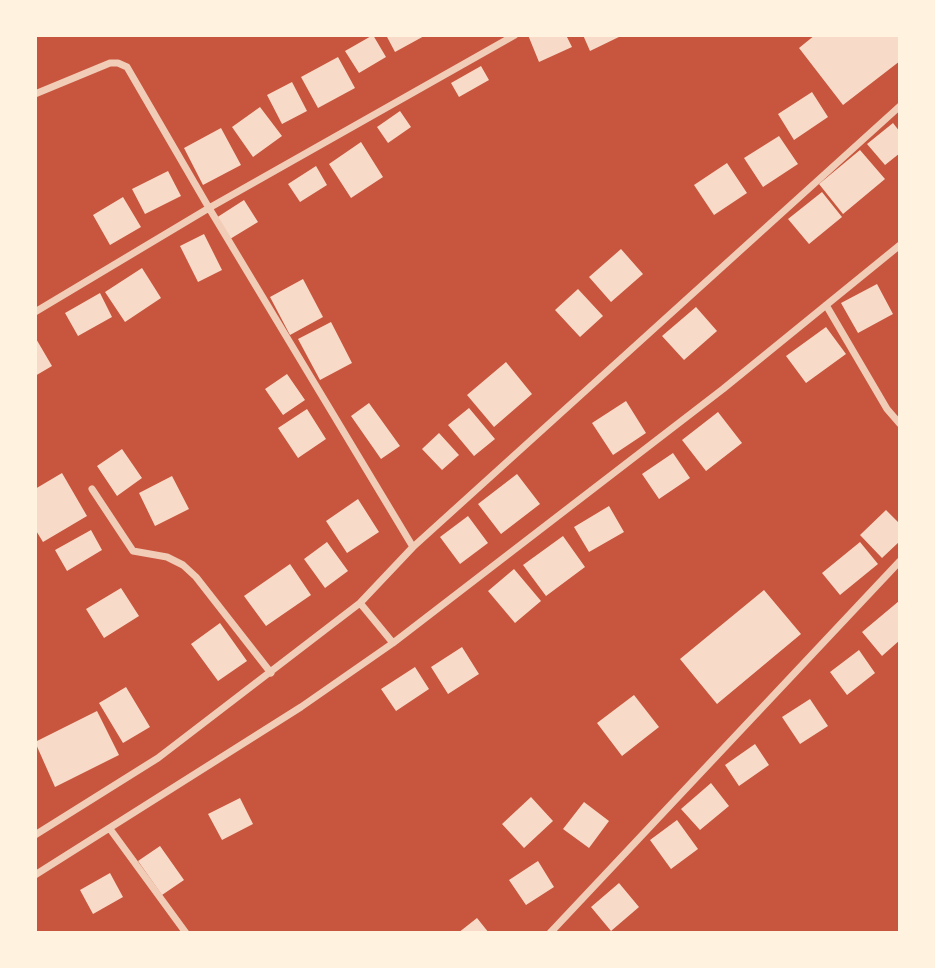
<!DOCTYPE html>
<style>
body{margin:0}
#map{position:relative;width:935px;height:968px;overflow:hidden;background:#c8553d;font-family:"Golos Text",sans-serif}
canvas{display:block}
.frame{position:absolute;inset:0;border:37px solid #fff3e0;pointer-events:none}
</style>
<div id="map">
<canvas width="935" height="968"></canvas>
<div class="frame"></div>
</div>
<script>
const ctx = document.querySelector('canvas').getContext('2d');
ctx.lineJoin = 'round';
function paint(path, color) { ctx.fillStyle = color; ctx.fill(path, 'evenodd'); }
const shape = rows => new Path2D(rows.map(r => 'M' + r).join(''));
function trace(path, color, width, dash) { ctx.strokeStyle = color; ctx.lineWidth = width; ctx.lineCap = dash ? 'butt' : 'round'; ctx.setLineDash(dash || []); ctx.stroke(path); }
paint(shape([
 [373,35,386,57,359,73,345,51],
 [386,35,426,35,395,52],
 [528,35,566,35,572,47,539,62],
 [583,35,623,35,590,51],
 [815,35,900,35,900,61,843,105,799,48],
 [338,57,355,88,318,108,301,77],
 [481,66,489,80,459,97,451,83],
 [292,82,307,111,282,124,267,95],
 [812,92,828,117,794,140,778,114],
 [260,107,282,136,253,157,232,127],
 [400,111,411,127,388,143,377,127],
 [893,123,900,132,900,153,885,165,867,144],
 [221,128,241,165,203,185,184,148],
 [779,136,798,164,763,187,744,158],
 [361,142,383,177,351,198,329,164],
 [860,150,885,179,843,214,819,184],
 [727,163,747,193,714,215,694,185],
 [316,166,327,185,300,202,288,184],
 [168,171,181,196,145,214,132,189],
 [822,192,842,217,809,244,788,219],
 [123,197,141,227,110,245,93,215],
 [244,200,258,222,230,239,216,218],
 [204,234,222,270,198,282,180,246],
 [621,249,643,274,611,302,589,277],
 [142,268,161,298,125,322,105,292],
 [303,279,323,317,290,335,270,297],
 [877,284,893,314,858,333,841,303],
 [578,289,603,316,580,337,555,310],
 [100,293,112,317,78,336,65,313],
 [696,307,717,331,684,360,662,336],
 [331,322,352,363,320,380,298,339],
 [826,327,846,354,806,383,786,356],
 [35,337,52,366,35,376],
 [506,362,532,394,494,427,467,395],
 [287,374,305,400,283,415,265,389],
 [626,401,646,433,613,455,592,423],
 [369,403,400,446,381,459,351,416],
 [469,408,495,439,474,456,448,425],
 [307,409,326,439,298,458,278,428],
 [718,412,742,443,706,471,682,440],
 [439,433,459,455,442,470,422,449],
 [122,449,142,478,117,496,97,466],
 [673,453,690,478,659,499,642,474],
 [62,473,87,516,43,542,35,529,35,489],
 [517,474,540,504,501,534,478,504],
 [172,476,189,509,155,526,139,493],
 [358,499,379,532,347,553,326,521],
 [609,506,624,532,589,552,574,527],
 [886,510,900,524,900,541,882,558,860,535],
 [468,516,488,543,460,564,440,537],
 [91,530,102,550,67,571,55,550],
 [563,536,585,567,546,596,523,565],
 [327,542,348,571,325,588,304,559],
 [860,542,878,564,840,595,822,573],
 [290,564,311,595,266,626,244,596],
 [514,569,541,601,515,623,488,591],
 [121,588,139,616,104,638,86,609],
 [764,590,801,634,717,704,680,659],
 [899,601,900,640,882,656,862,632],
 [220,623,247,661,218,681,191,644],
 [462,647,479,674,448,694,431,667],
 [859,650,875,673,847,695,830,672],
 [415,667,429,689,396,711,381,689],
 [126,687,150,727,123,743,99,703],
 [634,695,659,727,622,756,597,723],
 [810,699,828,726,800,744,782,717],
 [97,711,119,755,55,787,35,742],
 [755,744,769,765,739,786,725,765],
 [711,783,729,806,700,830,681,809],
 [531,797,553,821,524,848,502,824],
 [240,798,253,824,222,840,208,814],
 [584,802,609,821,589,848,563,829],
 [677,820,698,849,671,869,650,840],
 [160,846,184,880,162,895,138,861],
 [538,861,554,887,526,905,509,880],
 [110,873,123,897,93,914,80,890],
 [619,883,639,907,611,931,591,907],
 [477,918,489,933,458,933]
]), '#f7dbc8');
trace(shape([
 [35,94,110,63,118,63,127,67,209,208,413,547],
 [826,305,887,409,900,424],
 [35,312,209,208,515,35],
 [92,489,133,551,167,557,183,565,196,577,271,673],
 [360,603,393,643],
 [110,829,186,933],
 [35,835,158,758,360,603,413,547,900,106],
 [35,875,301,707,393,643,723,389,900,245],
 [550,933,900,561]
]), '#f1ccb7', 7);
</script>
